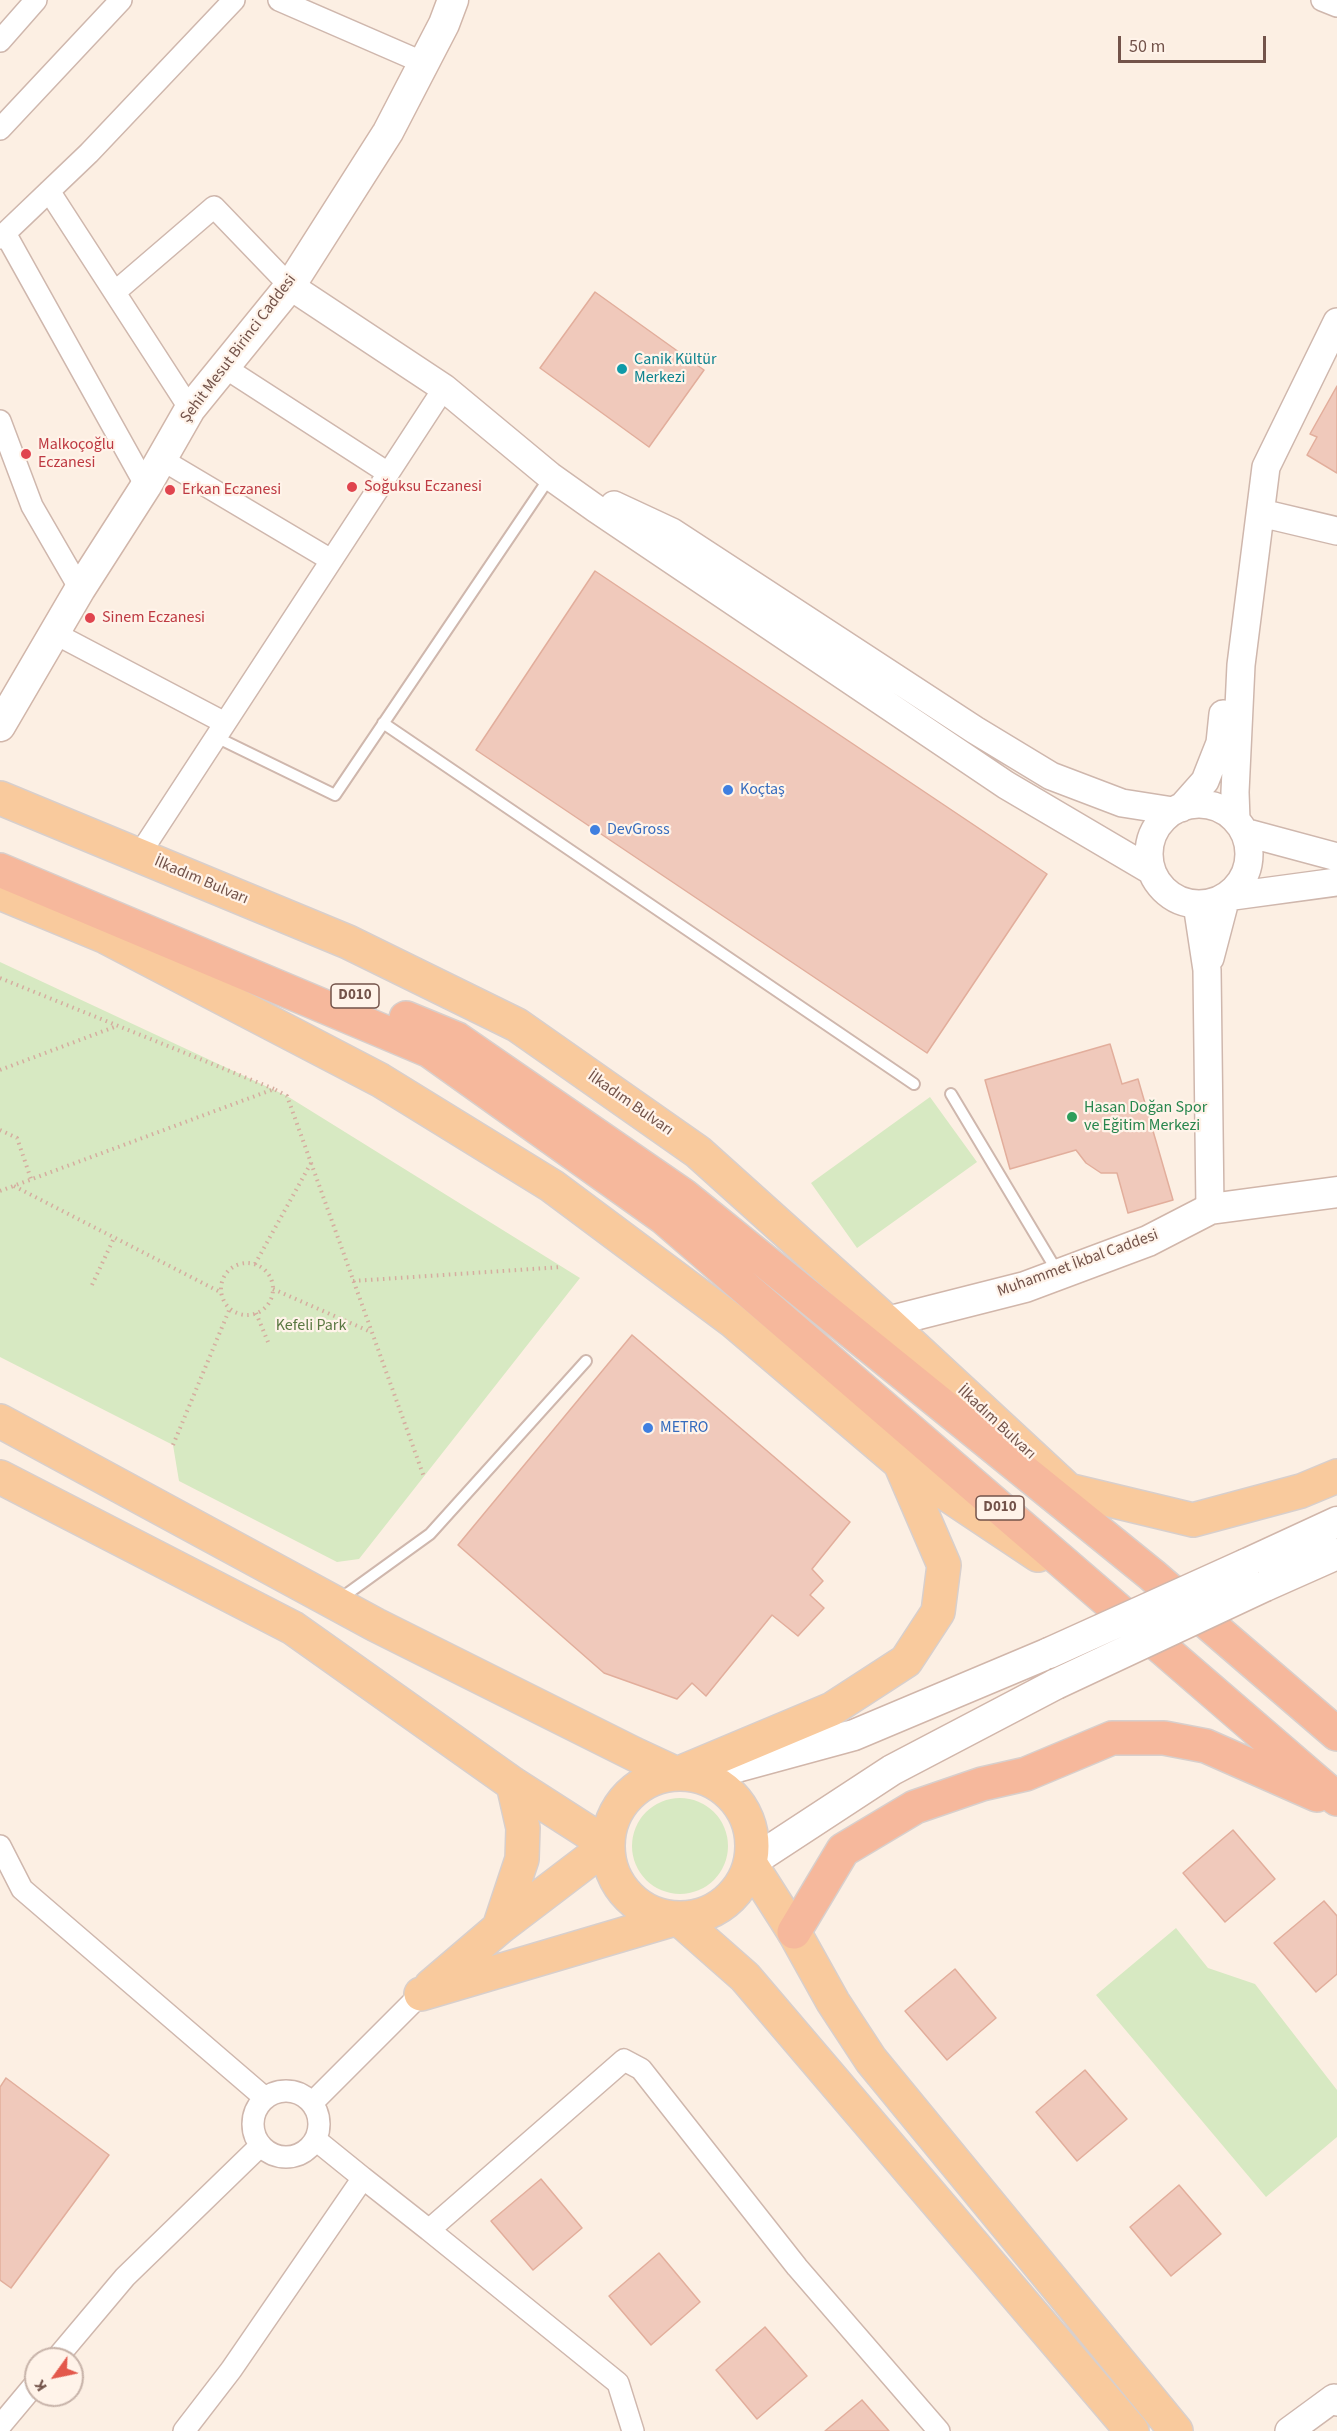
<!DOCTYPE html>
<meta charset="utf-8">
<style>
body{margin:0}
#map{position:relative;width:1337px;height:2431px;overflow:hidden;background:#fcefe3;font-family:"Source Sans 3",sans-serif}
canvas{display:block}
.north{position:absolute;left:24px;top:2347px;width:60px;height:60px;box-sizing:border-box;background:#fff3e9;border:2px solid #c7b3a9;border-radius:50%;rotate:237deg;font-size:16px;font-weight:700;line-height:24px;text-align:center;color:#73534a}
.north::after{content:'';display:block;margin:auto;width:21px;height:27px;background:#e3584b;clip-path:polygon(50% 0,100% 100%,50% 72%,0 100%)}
.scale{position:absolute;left:1118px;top:36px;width:148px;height:27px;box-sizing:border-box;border:3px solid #73534a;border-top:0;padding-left:8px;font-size:18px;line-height:21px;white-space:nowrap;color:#73534a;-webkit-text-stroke:4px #fff3e9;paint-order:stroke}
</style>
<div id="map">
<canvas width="1337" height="2431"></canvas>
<div class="north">K</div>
<div class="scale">50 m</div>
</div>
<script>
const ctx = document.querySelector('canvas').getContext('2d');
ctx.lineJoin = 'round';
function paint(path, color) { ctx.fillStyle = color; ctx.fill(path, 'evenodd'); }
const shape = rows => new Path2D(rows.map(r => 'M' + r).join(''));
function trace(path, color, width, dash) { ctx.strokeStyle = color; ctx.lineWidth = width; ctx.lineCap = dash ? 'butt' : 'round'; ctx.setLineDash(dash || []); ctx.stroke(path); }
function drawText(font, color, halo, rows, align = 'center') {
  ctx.font = font + ' "Source Sans 3",sans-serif'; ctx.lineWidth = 4.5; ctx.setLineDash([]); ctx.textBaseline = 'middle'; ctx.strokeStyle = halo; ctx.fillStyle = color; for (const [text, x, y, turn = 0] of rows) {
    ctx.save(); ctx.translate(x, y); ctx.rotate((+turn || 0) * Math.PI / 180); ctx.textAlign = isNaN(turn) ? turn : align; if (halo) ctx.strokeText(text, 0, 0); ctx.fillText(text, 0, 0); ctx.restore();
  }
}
paint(shape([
 [0,962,287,1096,580,1278,359,1559,337,1562,179,1481,173,1445,0,1357],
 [930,1097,977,1162,857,1248,811,1183],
 '632 1846a48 48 0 1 1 96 0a48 48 0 1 1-96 0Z',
 [1176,1928,1208,1968,1255,1984,1337,2090,1337,2137,1266,2197,1096,1995]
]), '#d7e9c2');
const building = shape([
 [595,292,704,370,649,447,540,368,595,292],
 [1337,386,1337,473,1307,455,1317,437,1310,434,1337,386],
 [595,571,1047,874,927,1053,476,750,595,571],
 [1110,1044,1122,1084,1138,1079,1173,1200,1128,1213,1117,1173,1101,1173,1086,1163,1076,1150,1010,1169,985,1080,1110,1044],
 [632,1335,850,1522,812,1569,823,1581,810,1595,824,1608,798,1636,772,1615,706,1696,692,1683,677,1699,604,1673,458,1545,632,1335],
 [1233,1830,1275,1879,1225,1922,1183,1873,1233,1830],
 [1324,1901,1337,1916,1337,1974,1316,1992,1274,1943,1324,1901],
 [955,1969,996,2018,947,2060,905,2011,955,1969],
 [1085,2070,1127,2119,1077,2161,1036,2112,1085,2070],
 [6,2078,109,2155,11,2288,0,2280,0,2087,6,2078],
 [541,2179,582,2228,533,2270,491,2221,541,2179],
 [1179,2185,1221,2234,1171,2276,1130,2227,1179,2185],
 [659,2253,700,2302,651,2345,609,2296,659,2253],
 [765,2327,807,2376,757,2419,716,2370,765,2327],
 [862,2400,889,2431,825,2431,862,2400]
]);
paint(building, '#f0c9bb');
trace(building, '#e2ae9c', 1.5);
const service = shape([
 [383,723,914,1084],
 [216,737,335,795,550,477],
 [951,1094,1057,1271],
 [340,1599,430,1534,586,1361]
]);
const minor = shape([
 [279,0,424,63],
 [1322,0,1337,6],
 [0,41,36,0],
 [0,129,121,0],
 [49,191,190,409],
 [5,233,146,486],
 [0,238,89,153,234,0],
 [115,292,214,207,290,286],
 [224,367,388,473],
 [0,421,32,506,80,589],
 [161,459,331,560],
 [54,633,225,723],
 [139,855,444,388],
 [0,1846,22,1889,265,2098],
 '253 2124a33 33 0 1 1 66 0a33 33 0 1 1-66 0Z',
 [312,2103,421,1994],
 [316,2140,363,2178],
 [429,2230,618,2383,633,2431],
 [56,2359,125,2277,260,2146],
 [0,2426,36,2383],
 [184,2431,231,2370,363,2178,429,2230,624,2060,641,2069,797,2267,939,2431]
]);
const tertiary = shape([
 [290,286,444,388,550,476,595,508,1006,785,1152,871],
 [614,505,672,532,975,730,1051,776,1122,803,1173,811],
 [1261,513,1337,531],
 '1149 854a50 50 0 1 1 100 0a50 50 0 1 1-100 0Z',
 [1181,808,1205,781,1220,743,1223,714],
 [1236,820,1235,792,1241,665,1266,467,1337,322],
 [1244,832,1337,857],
 [1197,904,1207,970,1210,1209],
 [1210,958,1226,897,1337,882],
 [1289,2431,1334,2398,1337,2402]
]);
const secondary = shape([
 [0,726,80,589,146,486,190,409,290,286,388,132,444,24,453,0],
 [887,1322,1025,1287,1148,1241,1210,1209,1337,1192],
 [1246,1564,1337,1522],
 [1265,1586,1337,1554],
 [695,1772,729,1769,854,1735,1049,1653],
 [750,1863,892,1770,1056,1684]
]);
const primary = shape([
 [0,798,348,942,517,1025,698,1152,887,1322,1064,1486],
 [0,893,106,937,380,1080,552,1186,733,1321,900,1463,1038,1555],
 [0,1421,376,1625,634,1754,677,1774,832,1709,906,1661,938,1612,944,1565,900,1463],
 [0,1477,293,1628,513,1784,608,1845,499,1928,431,1986],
 [1068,1490,1193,1520,1301,1491,1337,1476],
 '608 1846a72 72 0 1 1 144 0a72 72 0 1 1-144 0Z',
 [750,1863,794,1932,833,2002,871,2060,1176,2431],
 [499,1928,522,1859,523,1828,513,1784],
 [421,1994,678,1918,745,1977,1132,2431]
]);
const trunk = shape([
 [0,870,430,1051,663,1217,1337,1799],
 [406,1018,457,1039,683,1195,1152,1575,1337,1734],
 [794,1932,843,1850,915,1807,982,1784,1026,1774,1112,1738,1164,1738,1206,1746,1317,1795]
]);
trace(service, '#cfb7ad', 14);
trace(minor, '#cfb7ad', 24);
trace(tertiary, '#cfb7ad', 30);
trace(secondary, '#d1b6aa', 33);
trace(primary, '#d8cfcc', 36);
trace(trunk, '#d8cfcc', 36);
trace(shape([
 [0,978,274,1089],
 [0,1070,117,1026],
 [0,1130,17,1138,31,1179],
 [14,1186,222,1293],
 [0,1191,274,1089,287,1096,424,1477],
 '221 1289a26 26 0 1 1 52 0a26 26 0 1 1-52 0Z',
 [255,1264,311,1163],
 [353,1281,562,1267],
 [92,1285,114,1238],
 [273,1289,371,1332],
 [256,1313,268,1342],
 [173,1445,230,1308]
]), '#d5ad9f', 4, [1.5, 4.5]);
trace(service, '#fff', 10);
trace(minor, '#fff', 21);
trace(tertiary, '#fff', 27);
trace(secondary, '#fff', 30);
trace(primary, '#f9ca9d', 33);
trace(trunk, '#f6b89c', 33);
const secondaryBridge = shape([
 [1049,1653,1246,1564],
 [1056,1684,1265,1586]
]);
trace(secondaryBridge, '#d1b6aa', 33, []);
trace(secondaryBridge, '#fff', 30);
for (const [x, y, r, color] of [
 [622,369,6,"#0f9aa8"],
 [26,454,6,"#e0444e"],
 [352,487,6,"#e0444e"],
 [170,490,6,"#e0444e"],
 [90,618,6,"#e0444e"],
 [728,790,6,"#3f7fe0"],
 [595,830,6,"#3f7fe0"],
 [1072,1117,6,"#2e9e5b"],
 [648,1428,6,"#3f7fe0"]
]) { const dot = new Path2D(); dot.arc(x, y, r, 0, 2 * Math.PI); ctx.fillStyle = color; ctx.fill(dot); trace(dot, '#fff3e9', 2); }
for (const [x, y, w] of [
 [355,996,48],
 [1000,1508,48]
]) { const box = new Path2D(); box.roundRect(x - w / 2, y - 12, w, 24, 4.5); ctx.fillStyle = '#fff3e9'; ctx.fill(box); trace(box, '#73534a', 1.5); }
drawText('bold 15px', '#73534a', null, [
 ["D010",355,996],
 ["D010",1000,1508]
]);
drawText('16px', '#73534a', '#fff3e9', [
 ["Şehit Mesut Birinci Caddesi",239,349,-53],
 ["İlkadım Bulvarı",201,881,23],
 ["İlkadım Bulvarı",630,1104,35],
 ["Muhammet İkbal Caddesi",1078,1264,-20],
 ["İlkadım Bulvarı",996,1423,43]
]);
drawText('16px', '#0d838f', '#fff3e9', [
 ["Canik Kültür",634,360],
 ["Merkezi",634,378]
], 'left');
drawText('16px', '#be3a42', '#fff3e9', [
 ["Malkoçoğlu",38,445],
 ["Eczanesi",38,463],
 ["Soğuksu Eczanesi",364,487],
 ["Erkan Eczanesi",182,490],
 ["Sinem Eczanesi",102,618]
], 'left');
drawText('16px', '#366cbe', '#fff3e9', [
 ["Koçtaş",740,790],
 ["DevGross",607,830],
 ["METRO",660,1428]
], 'left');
drawText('16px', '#27864d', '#fff3e9', [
 ["Hasan Doğan Spor",1084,1108],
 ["ve Eğitim Merkezi",1084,1126]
], 'left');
drawText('16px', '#5a7842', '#fff3e9', [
 ["Kefeli Park",311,1326]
]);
</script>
